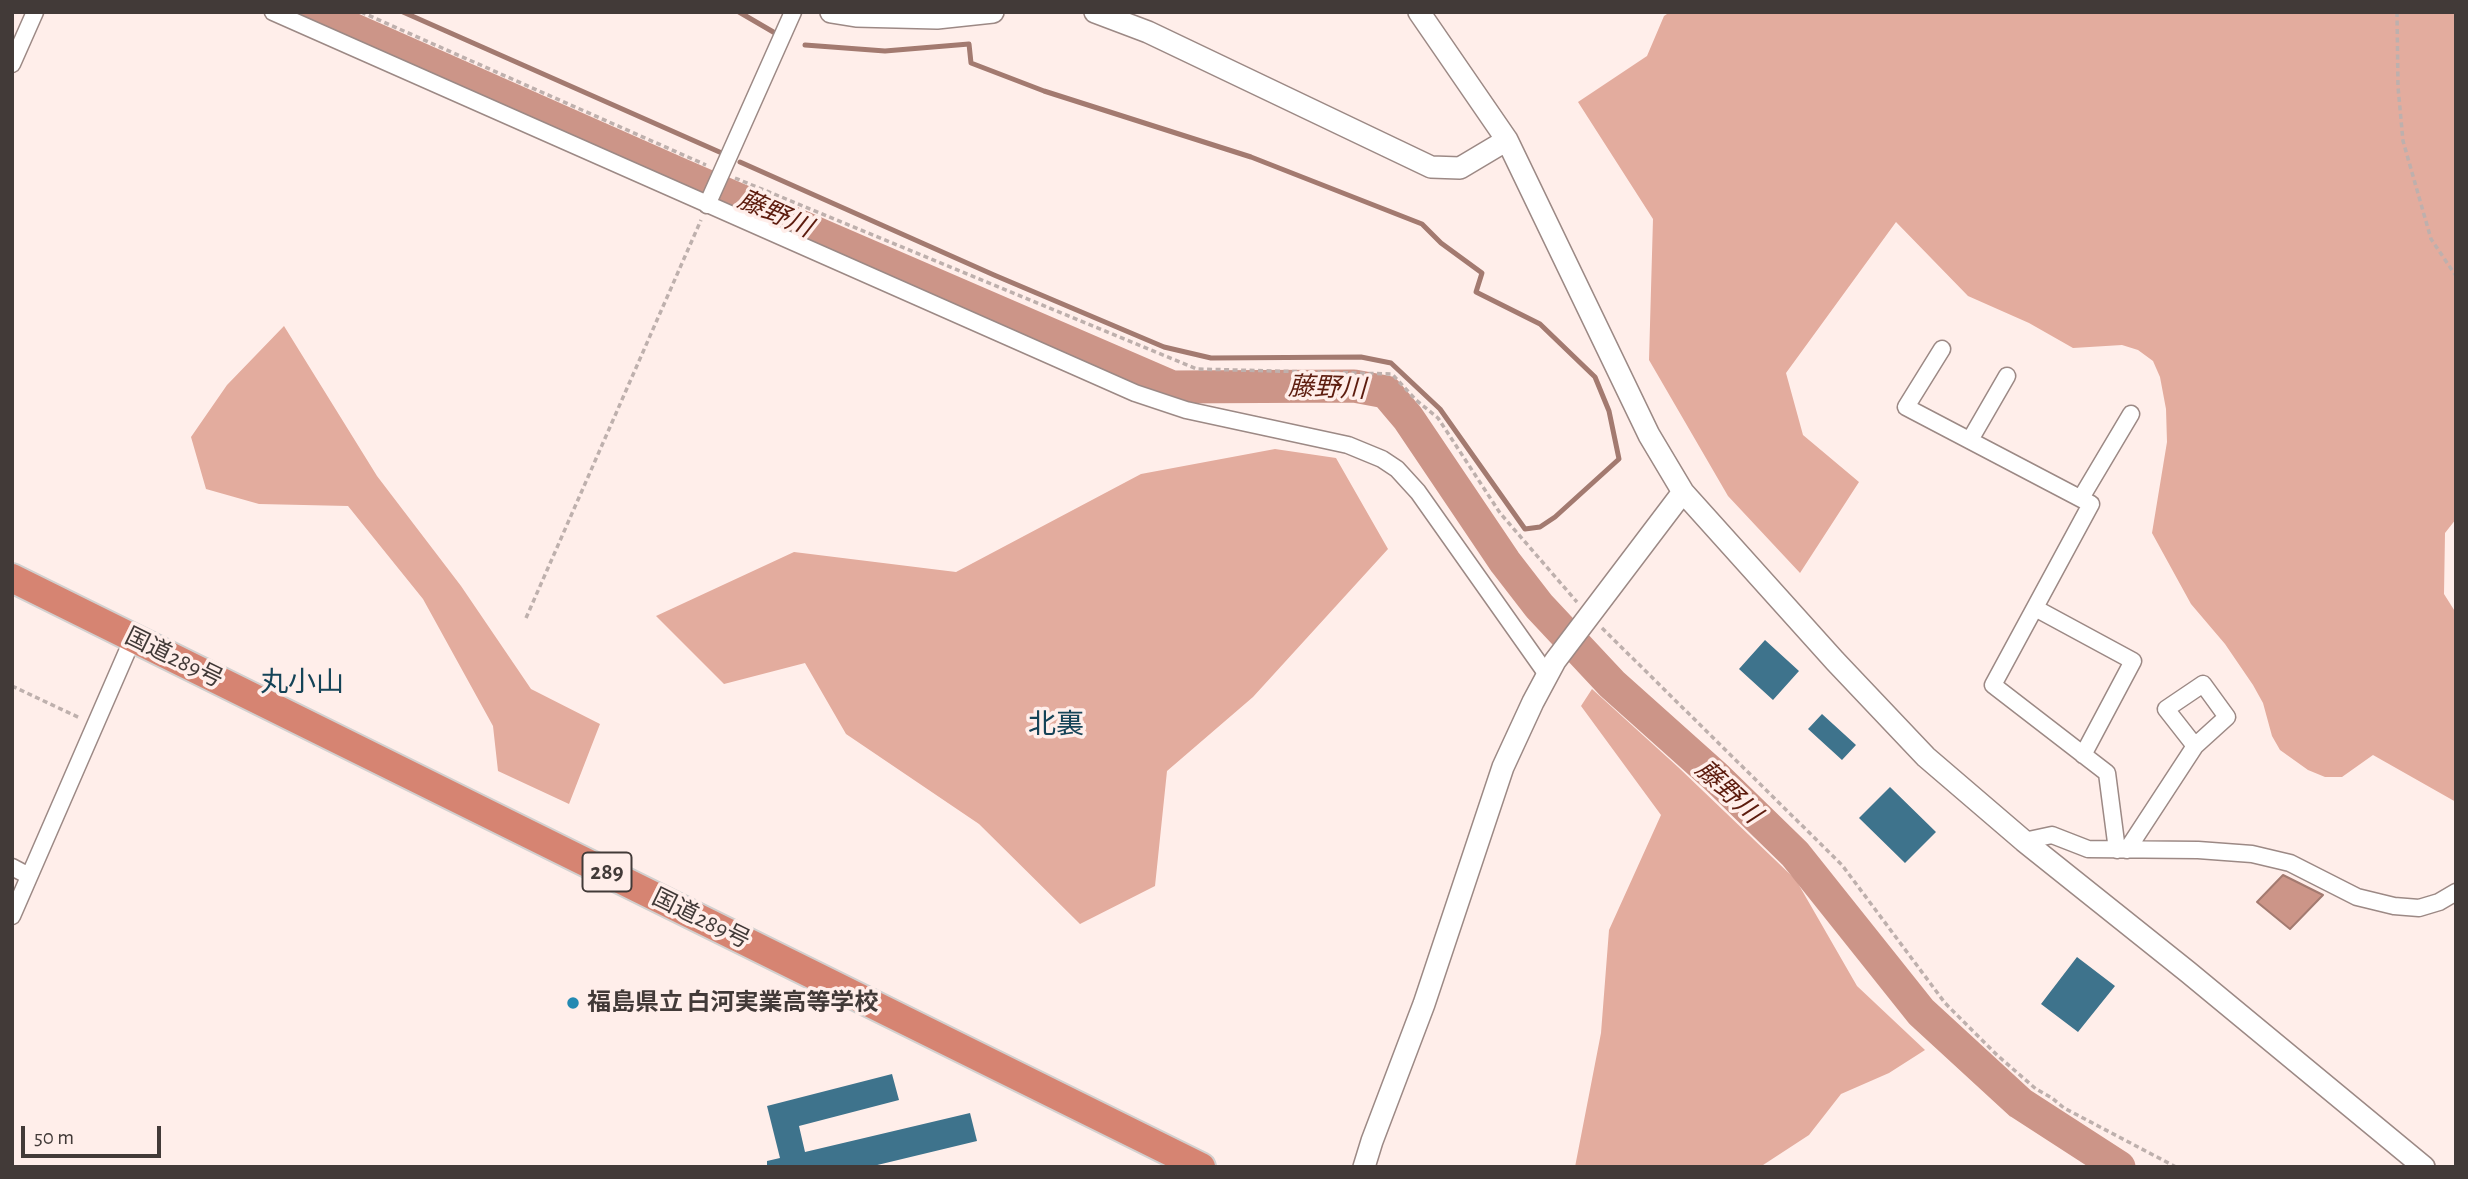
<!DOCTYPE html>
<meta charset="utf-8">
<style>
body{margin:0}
#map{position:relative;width:2468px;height:1179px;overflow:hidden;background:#ffeeea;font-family:"Alegreya Sans",sans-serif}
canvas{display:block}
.frame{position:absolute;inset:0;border:14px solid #423a38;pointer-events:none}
.scale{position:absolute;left:21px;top:1126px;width:140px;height:32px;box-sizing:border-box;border:4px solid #423a38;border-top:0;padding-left:9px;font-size:21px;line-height:24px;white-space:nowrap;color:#423a38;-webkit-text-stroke:5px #ffeeea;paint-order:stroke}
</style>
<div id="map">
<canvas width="2468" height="1179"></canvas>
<div class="frame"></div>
<div class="scale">50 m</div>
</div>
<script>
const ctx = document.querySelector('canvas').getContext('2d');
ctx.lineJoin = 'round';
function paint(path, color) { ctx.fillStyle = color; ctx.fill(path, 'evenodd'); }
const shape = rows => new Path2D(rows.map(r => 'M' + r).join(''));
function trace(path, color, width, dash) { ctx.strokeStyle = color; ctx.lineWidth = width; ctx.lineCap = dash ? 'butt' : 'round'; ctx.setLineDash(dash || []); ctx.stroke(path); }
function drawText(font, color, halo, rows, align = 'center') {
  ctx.font = font + ' "Alegreya Sans","Noto Sans JP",sans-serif'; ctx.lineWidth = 7; ctx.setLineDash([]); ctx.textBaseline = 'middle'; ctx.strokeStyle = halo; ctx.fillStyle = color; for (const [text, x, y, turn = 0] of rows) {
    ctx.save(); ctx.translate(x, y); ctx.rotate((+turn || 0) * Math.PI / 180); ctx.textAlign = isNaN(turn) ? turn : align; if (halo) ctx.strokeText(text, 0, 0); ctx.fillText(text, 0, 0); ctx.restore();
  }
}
paint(shape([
 [1670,12,2456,12,2456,519,2445,533,2444,594,2456,613,2456,802,2373,755,2342,777,2325,777,2308,770,2280,750,2272,736,2263,703,2253,685,2225,644,2191,604,2152,533,2167,442,2166,409,2160,377,2153,361,2138,350,2122,345,2073,348,2029,323,1968,296,1896,222,1786,373,1803,435,1859,482,1800,573,1728,496,1649,360,1653,219,1578,102,1647,56,1664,16],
 [284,326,377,476,461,586,531,689,600,724,569,804,498,771,493,726,423,599,348,506,259,504,206,489,191,437,227,385],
 [1275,449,1336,458,1388,549,1253,697,1167,771,1155,886,1080,924,979,824,846,734,805,663,724,684,656,616,794,552,956,572,1141,474],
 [1592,689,1678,767,1796,880,1857,986,1925,1050,1889,1073,1841,1094,1809,1135,1760,1167,1575,1167,1601,1033,1609,930,1661,815,1581,706]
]), '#e3ac9e');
const water = shape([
 [2283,875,2323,895,2290,929,2257,902,2283,875]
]);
paint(water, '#cc9588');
trace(water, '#a37a70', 2);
trace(shape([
 [403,12,724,154],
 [739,12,775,33],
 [740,162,994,275,1164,347,1211,358,1361,357,1391,363,1440,409,1525,529,1540,527,1555,517,1619,459,1609,411,1595,377,1540,324,1476,292,1482,273,1441,243,1422,224,1251,157,1044,91,971,63,969,44,885,51,805,45]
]), '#a37a70', 5);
trace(shape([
 [314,12,682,175,1172,387,1354,386,1386,392,1408,418,1505,562,1539,606,1612,684,1716,777,1795,854,1921,1012,2020,1103,2119,1167]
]), '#cc9588', 33);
paint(shape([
 [1765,640,1799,671,1773,700,1739,669],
 [1822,714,1856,745,1842,760,1808,729],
 [1890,787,1936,832,1905,863,1859,818],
 [2077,957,2115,986,2078,1032,2041,1004],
 [892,1074,899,1100,799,1126,805,1152,970,1113,977,1141,869,1167,767,1167,767,1161,780,1158,767,1106]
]), '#3e738c');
const minor = shape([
 [273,12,1135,393,1186,410,1348,445,1382,459,1397,469,1418,492,1548,676],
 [12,64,35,12],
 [707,205,793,12],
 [1942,349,1906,407,2091,504,1993,685,2107,773,2117,850],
 [1970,440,2007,376],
 [2081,498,2131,414],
 [2035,608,2133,661,2083,755],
 [2024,841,2052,835,2088,849,2198,850,2252,854,2290,863,2357,897,2394,906,2419,908,2439,902,2456,892],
 [2127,850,2195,746,2227,717,2203,684,2166,709,2195,746],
 [12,867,29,876],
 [12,916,133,638]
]);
const tertiary = shape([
 [831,12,856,16,937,18,993,12],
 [1095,12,1148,32,1431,167,1460,168,1507,140],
 [1419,12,1507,140,1649,435,1683,492,1835,661,1926,757,2024,841,2188,972,2424,1167],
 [1364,1167,1372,1141,1424,1004,1503,767,1533,702,1555,661,1683,492]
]);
const trunk = shape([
 [12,578,1201,1167]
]);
trace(minor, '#9c8985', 19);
trace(tertiary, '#9c8985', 24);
trace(trunk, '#d2d0cf', 32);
trace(shape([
 [361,12,706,165],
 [2397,12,2398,87,2403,141,2431,239,2456,276],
 [735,178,1197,369,1392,374,1416,400,1438,418,1500,513,1577,602],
 [526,618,701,220],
 [1602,628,1842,865,1945,1003,1997,1055,2036,1089,2052,1098,2064,1108,2176,1167],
 [12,686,80,718]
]), '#beb0ad', 3.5, [5, 3.5]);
trace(minor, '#fff', 16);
trace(tertiary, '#fff', 21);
trace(trunk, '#d68472', 28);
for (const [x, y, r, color] of [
 [573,1003,7,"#2389b2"]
]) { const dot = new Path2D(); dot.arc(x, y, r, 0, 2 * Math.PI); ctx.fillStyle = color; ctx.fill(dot); trace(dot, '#ffeeea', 2.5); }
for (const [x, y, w] of [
 [607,872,49]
]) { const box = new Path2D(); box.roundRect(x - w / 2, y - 19.5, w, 39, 5); ctx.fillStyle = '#ffeeea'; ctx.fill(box); trace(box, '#423a38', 2); }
drawText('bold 23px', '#423a38', null, [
 ["289",607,872]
]);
drawText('24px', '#423a38', '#ffeeea', [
 ["国道289号",174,658,26],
 ["国道289号",701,919,26]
]);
drawText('bold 24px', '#423a38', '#ffeeea', [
 ["福島県立 白河実業高等学校",587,1003]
], 'left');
drawText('italic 26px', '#5d1c0e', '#ffeeea', [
 ["藤野川",775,214,24],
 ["藤野川",1327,388,2],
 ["藤野川",1728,792,43]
]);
drawText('28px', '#144357', '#ffeeea', [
 ["丸小山",302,683],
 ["北裏",1056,725]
]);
</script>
